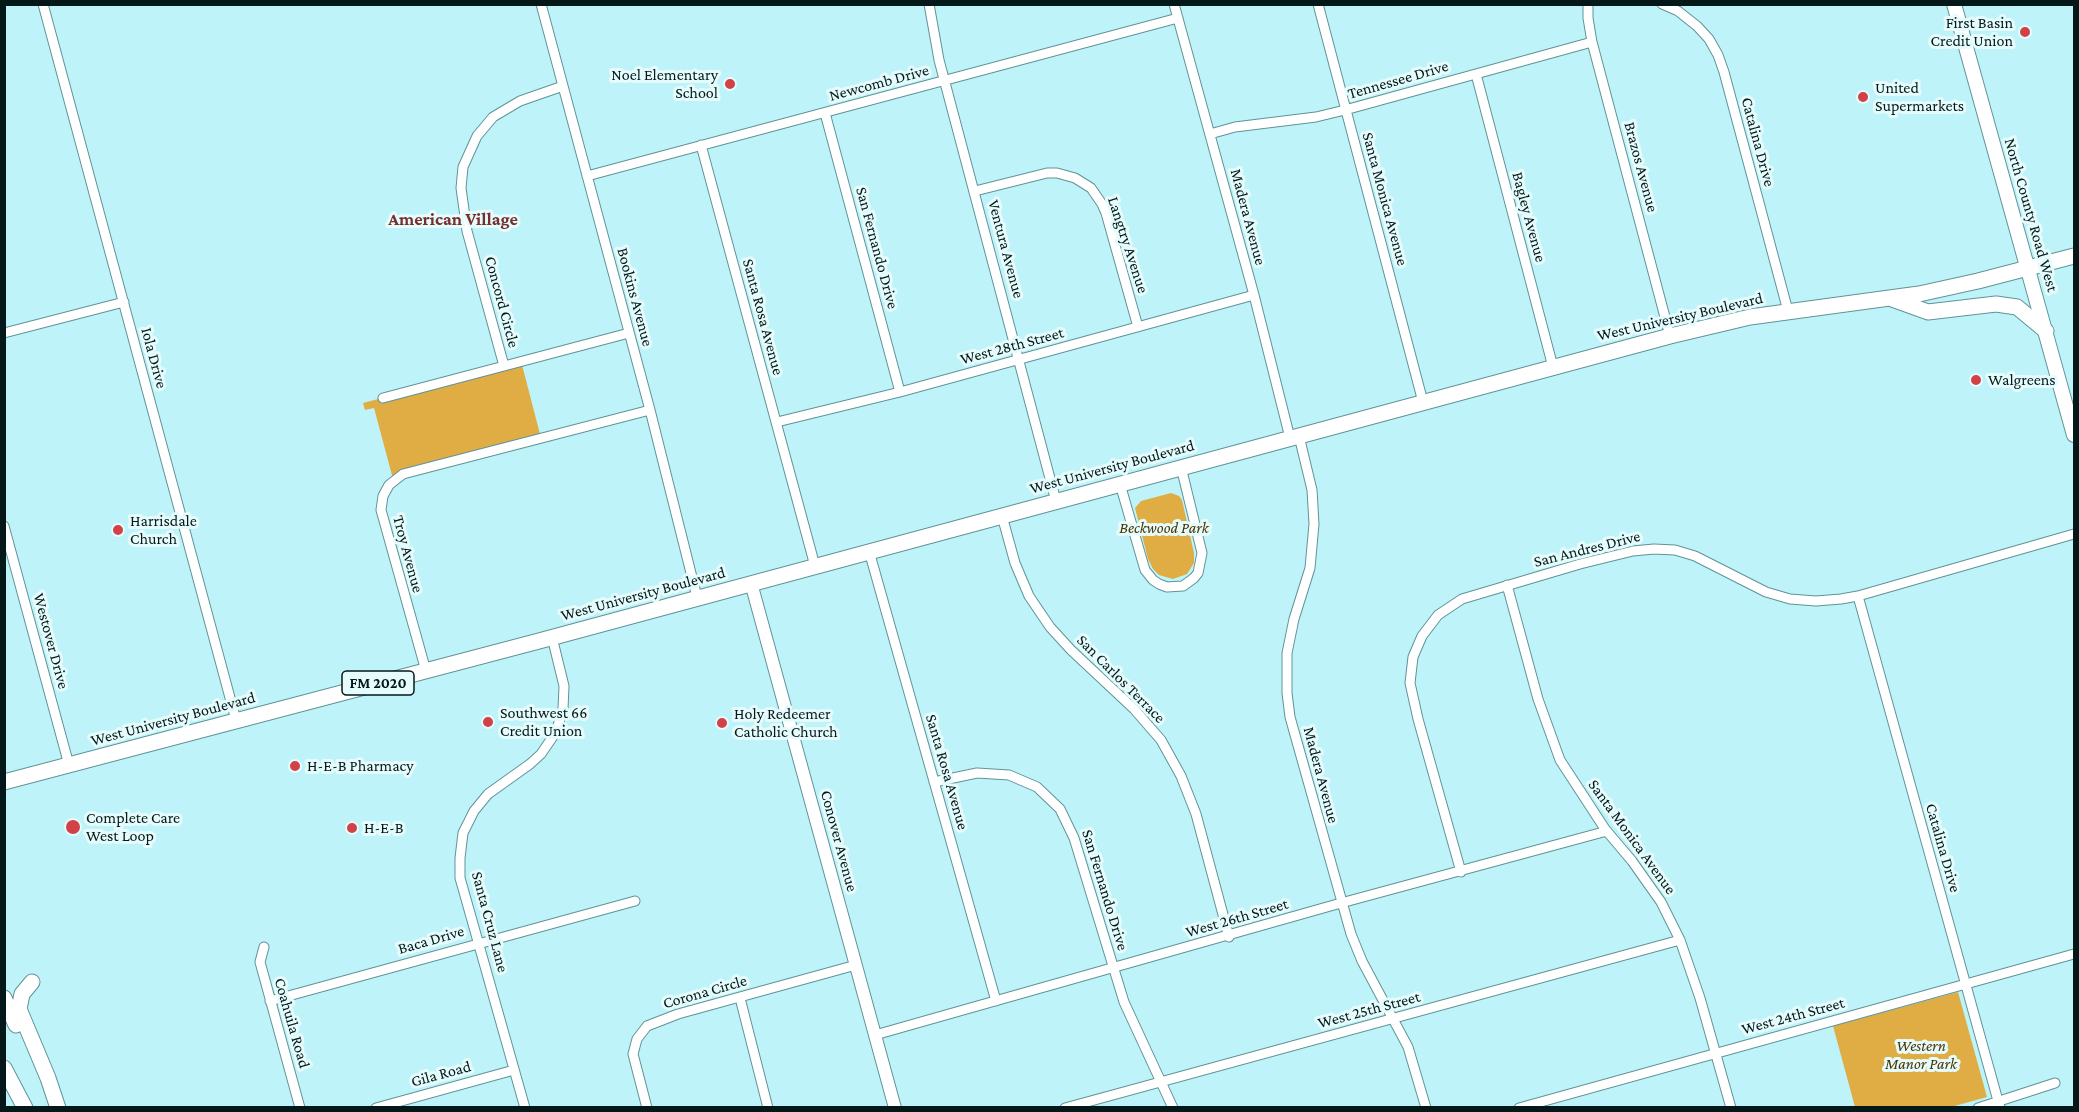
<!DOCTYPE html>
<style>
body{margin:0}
#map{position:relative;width:2079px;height:1112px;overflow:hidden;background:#bef4f9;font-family:"Crimson Pro",serif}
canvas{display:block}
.frame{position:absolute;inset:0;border:6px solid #04181a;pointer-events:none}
</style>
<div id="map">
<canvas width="2079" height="1112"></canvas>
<div class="frame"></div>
</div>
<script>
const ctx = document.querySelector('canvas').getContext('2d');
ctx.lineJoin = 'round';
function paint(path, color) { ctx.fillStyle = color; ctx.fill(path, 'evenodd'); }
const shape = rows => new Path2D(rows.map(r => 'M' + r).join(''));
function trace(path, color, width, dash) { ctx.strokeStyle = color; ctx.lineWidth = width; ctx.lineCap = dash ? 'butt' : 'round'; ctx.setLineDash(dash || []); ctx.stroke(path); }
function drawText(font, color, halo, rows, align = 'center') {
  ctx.font = font + ' "Crimson Pro",serif'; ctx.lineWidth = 6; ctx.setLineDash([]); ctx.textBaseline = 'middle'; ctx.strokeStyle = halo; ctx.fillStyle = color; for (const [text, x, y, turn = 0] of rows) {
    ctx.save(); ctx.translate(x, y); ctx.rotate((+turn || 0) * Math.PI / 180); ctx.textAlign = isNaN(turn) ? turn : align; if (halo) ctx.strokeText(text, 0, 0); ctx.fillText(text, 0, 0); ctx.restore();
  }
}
paint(shape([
 [521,361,541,438,393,479,374,408,365,410,363,403],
 [1171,493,1179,496,1182,500,1194,553,1194,563,1187,574,1173,579,1159,575,1153,569,1148,559,1135,508,1141,501],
 [1958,992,1987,1097,1951,1107,1855,1107,1833,1026]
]), '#dfad44');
const minor = shape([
 [43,4,236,720],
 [541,4,650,410,697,597],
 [929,4,939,60,1056,501],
 [1174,4,1254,295,1290,438],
 [1318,4,1423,402],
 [1588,4,1588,18,1592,42,1670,336],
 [1662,4,1678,11,1697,26,1709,39,1718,55,1724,72,1788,311],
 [1476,74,1553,367],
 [825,113,900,392],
 [1210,134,1235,127,1316,117,1345,110,1592,42],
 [701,145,815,566],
 [587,176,1178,18],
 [975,191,1047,173,1057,173,1075,178,1091,188,1102,204,1106,213,1138,327],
 [4,333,124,302],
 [504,366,467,231,461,188,463,167,477,136,493,117,520,101,563,86],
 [383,398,629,333],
 [777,422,900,392,1254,295],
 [1299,436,1312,490,1314,524,1310,568,1294,619,1287,653,1287,693,1290,717,1351,934,1362,961,1408,1047,1426,1108],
 [1120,484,1145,570,1153,580,1159,584,1167,587,1183,586,1194,578,1198,573,1202,553,1181,467],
 [1002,516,1015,563,1029,596,1050,627,1071,650,1134,709,1161,740,1181,776,1196,814,1229,937],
 [4,526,69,765],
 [869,551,996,1001],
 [1507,585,1538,699,1560,760,1605,829,1632,861,1661,902,1680,940,1700,998,1731,1108],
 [1858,596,2000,1108],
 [426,671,381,510,383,496,389,485,403,474,650,410],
 [934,782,977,773,1009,775,1037,787,1060,809,1074,838,1124,1002,1173,1108],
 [1461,872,1418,719,1410,683,1413,657,1422,636,1438,615,1462,599,1580,564,1633,551,1654,549,1675,550,1695,556,1766,592,1790,599,1816,601,1841,599,1858,596,2074,534],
 [264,947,260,962,300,1108],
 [740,998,768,1108],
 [270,1001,635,901],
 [875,1035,1341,903,1607,831],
 [376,1108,514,1070],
 [525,1108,464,892,460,878,460,858,463,833,474,811,488,794,530,764,541,754,556,732,563,709,564,686,552,637],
 [647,1108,633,1054,637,1039,647,1026,678,1014,856,965],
 [1065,1108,1680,940],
 [1519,1108,2074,954],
 [1978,1108,2055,1083]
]);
const tertiary = shape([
 [751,583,895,1108]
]);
const secondary = shape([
 [1954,4,2074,435]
]);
const primary = shape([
 [1892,299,1928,312,1996,304,2017,307,2046,331],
 [4,782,539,641,1670,336,1750,317,1919,294,1978,281,2074,256]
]);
const trunk = shape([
 [32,982,22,994,19,1009,48,1078,58,1108],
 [4,998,16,1025],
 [4,1068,25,1108]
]);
trace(minor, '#609397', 11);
trace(tertiary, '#609397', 14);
trace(secondary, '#609397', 16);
trace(primary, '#609397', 17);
trace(trunk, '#609397', 17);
trace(minor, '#fff', 9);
trace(tertiary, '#fff', 12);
trace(secondary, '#fff', 14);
trace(primary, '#fff', 15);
trace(trunk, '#fff', 15);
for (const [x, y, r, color] of [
 [2025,32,6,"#d14147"],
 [730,84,6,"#d14147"],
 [1863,97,6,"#d14147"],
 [1976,380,6,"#d14147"],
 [118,530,6,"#d14147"],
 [488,722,6,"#d14147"],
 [722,723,6,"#d14147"],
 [295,766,6,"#d14147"],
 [73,827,8,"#d14147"],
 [352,828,6,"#d14147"]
]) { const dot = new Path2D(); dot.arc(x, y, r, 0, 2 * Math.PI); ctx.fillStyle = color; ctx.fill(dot); trace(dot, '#e6fbfc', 2); }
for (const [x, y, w] of [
 [378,683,72]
]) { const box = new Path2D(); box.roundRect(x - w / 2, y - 12, w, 24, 4.5); ctx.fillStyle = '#e6fbfc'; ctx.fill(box); trace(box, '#04181a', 1.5); }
drawText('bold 15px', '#04181a', null, [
 ["FM 2020",378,683]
]);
drawText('16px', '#04181a', '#e6fbfc', [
 ["First Basin",2013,23,"right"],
 ["Credit Union",2013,41,"right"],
 ["Noel Elementary",718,75,"right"],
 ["School",718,93,"right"],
 ["United",1875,88],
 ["Supermarkets",1875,106],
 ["Walgreens",1988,380],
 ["Harrisdale",130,521],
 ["Church",130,539],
 ["Southwest 66",500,713],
 ["Credit Union",500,731],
 ["Holy Redeemer",734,714],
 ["Catholic Church",734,732],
 ["H-E-B Pharmacy",307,766],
 ["Complete Care",86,818],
 ["West Loop",86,836],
 ["H-E-B",364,828]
], 'left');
drawText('16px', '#04181a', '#e6fbfc', [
 ["Tennessee Drive",1398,80,-16],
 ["Newcomb Drive",879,83,-15],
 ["Catalina Drive",1758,142,75],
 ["Brazos Avenue",1641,167,75],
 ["Santa Monica Avenue",1385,199,75],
 ["North County Road West",2031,215,74],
 ["Madera Avenue",1248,217,75],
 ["Bagley Avenue",1529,217,75],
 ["Langtry Avenue",1128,245,72],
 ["San Fernando Drive",877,248,75],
 ["Ventura Avenue",1006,249,75],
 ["Bookins Avenue",635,297,75],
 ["Concord Circle",502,302,75],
 ["Santa Rosa Avenue",763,317,75],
 ["West University Boulevard",1680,317,-13],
 ["West 28th Street",1012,346,-15],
 ["Iola Drive",154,358,75],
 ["West University Boulevard",1112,467,-15],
 ["San Andres Drive",1587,549,-14],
 ["Troy Avenue",408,554,75],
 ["West University Boulevard",643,594,-15],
 ["Westover Drive",51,641,75],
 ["San Carlos Terrace",1121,679,45],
 ["West University Boulevard",173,719,-15],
 ["Santa Rosa Avenue",947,772,74],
 ["Madera Avenue",1321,775,75],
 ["Santa Monica Avenue",1632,837,54],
 ["Conover Avenue",839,841,75],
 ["Catalina Drive",1943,848,74],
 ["San Fernando Drive",1105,890,73],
 ["West 26th Street",1237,918,-16],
 ["Santa Cruz Lane",490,922,75],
 ["Baca Drive",431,940,-16],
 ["Corona Circle",705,992,-16],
 ["West 25th Street",1369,1010,-15],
 ["West 24th Street",1793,1016,-15],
 ["Coahuila Road",292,1023,74],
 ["Gila Road",441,1074,-15]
]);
drawText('italic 16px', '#493300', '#e6fbfc', [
 ["Beckwood Park",1164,528],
 ["Western",1921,1046],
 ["Manor Park",1921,1064]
]);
drawText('bold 18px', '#762f2f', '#e6fbfc', [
 ["American Village",453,219]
]);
</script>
